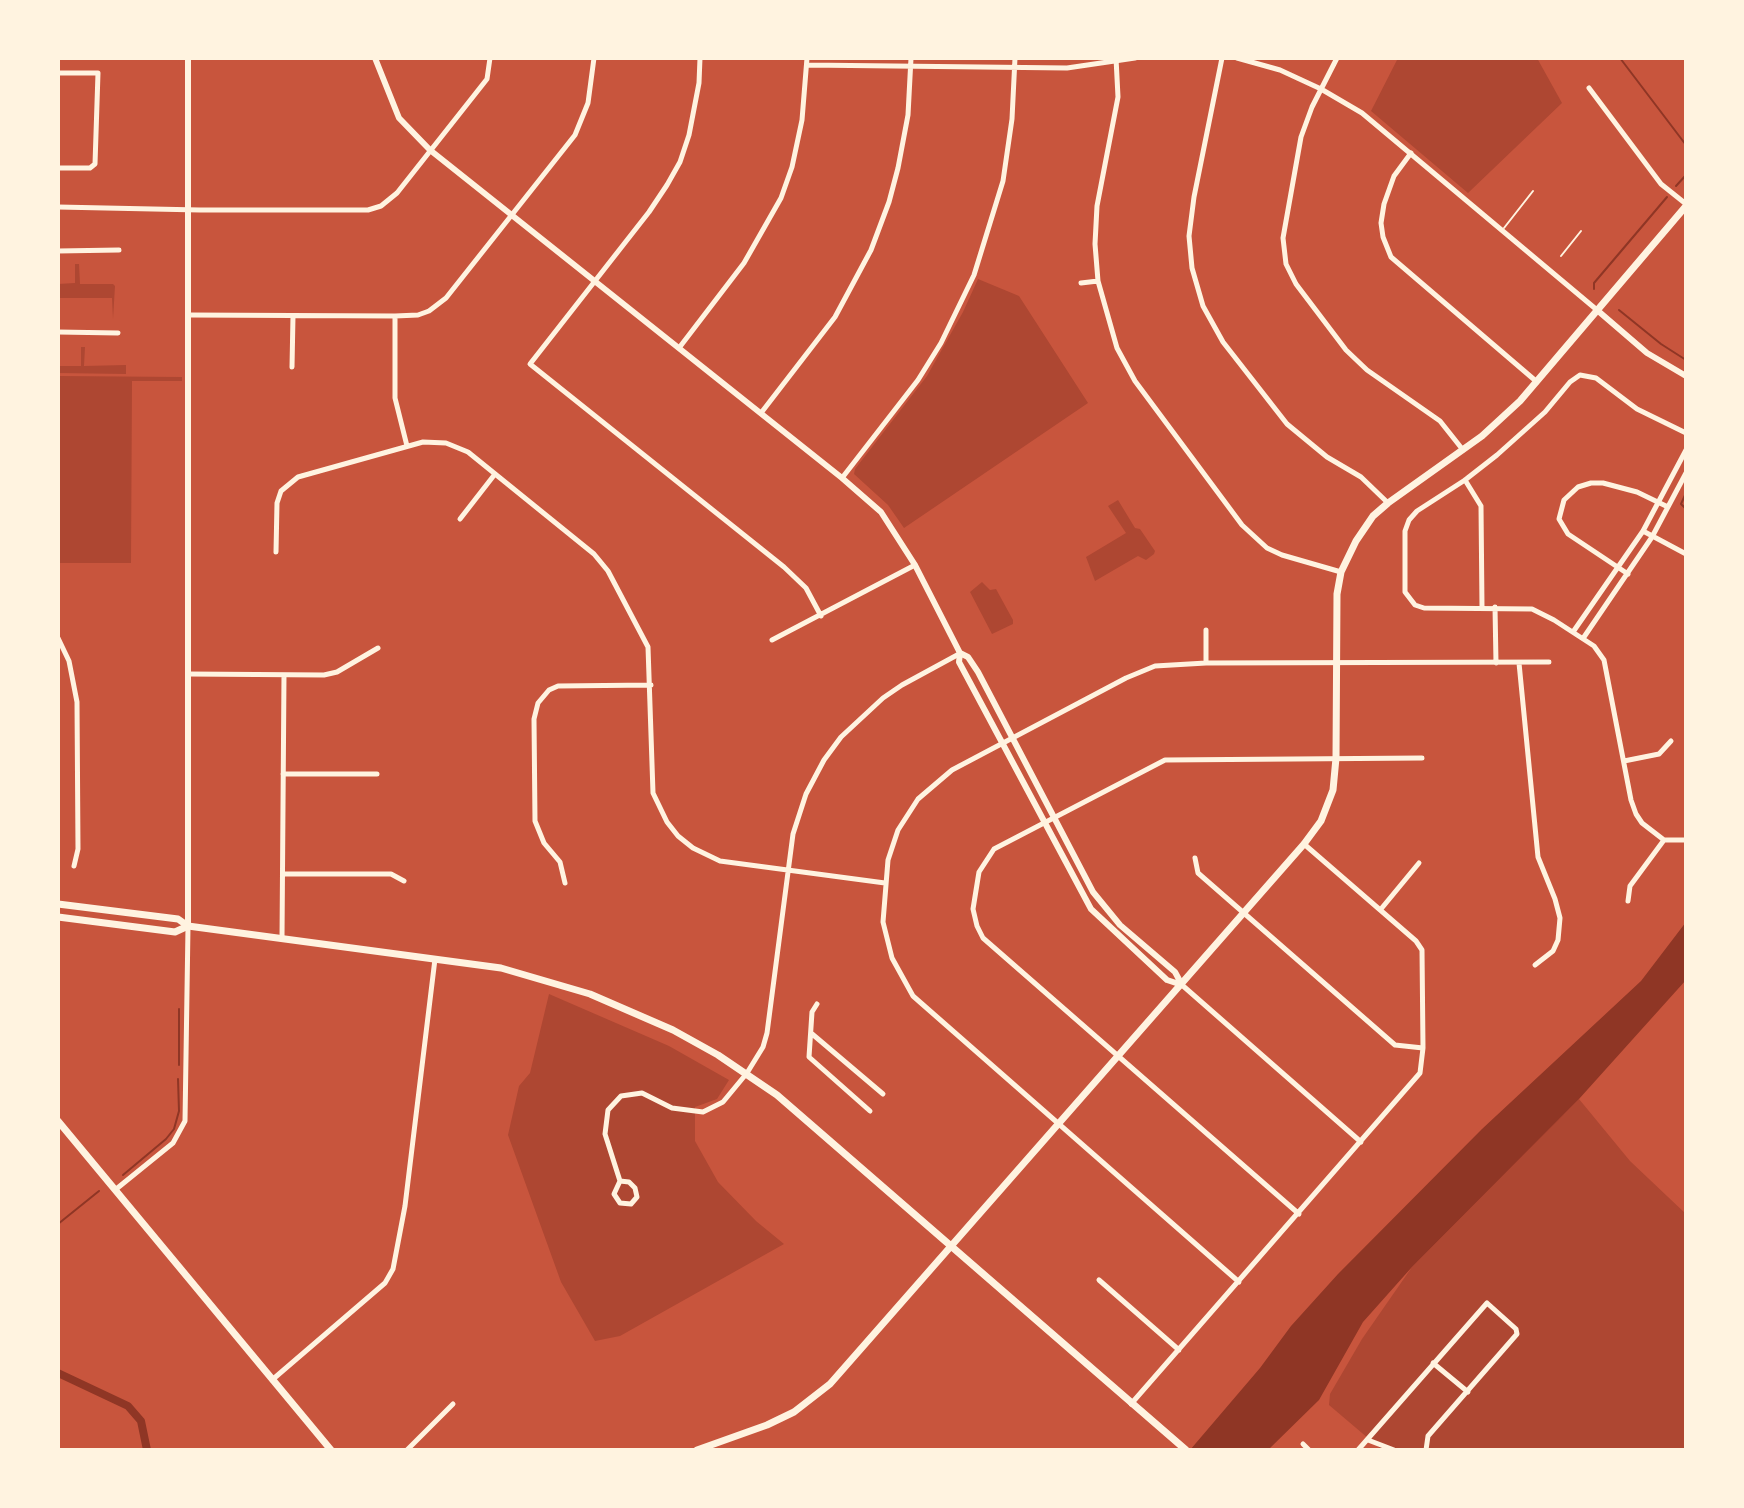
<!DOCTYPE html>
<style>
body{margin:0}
#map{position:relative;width:1744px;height:1508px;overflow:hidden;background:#c8553d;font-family:"DM Sans",sans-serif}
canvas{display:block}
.frame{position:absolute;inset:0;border:60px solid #fff3e0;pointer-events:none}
</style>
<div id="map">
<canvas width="1744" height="1508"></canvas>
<div class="frame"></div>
</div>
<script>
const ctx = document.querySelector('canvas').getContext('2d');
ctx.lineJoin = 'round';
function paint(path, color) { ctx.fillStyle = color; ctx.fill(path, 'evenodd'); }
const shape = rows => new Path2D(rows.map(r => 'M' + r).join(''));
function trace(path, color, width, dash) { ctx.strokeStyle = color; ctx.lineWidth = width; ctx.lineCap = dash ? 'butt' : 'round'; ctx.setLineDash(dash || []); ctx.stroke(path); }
paint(shape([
 [1398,58,1537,58,1562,103,1468,193,1371,111],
 [75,264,79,264,80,284,113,284,115,286,113,319,112,298,58,298,58,284,75,283],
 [978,279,1019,296,1088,403,904,528,888,505,854,474,855,469,927,376,963,312],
 [81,347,85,347,84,366,126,365,126,374,58,373,58,366,81,366],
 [58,376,182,377,182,381,132,381,131,563,58,563],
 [1118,500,1135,528,1140,529,1155,551,1154,554,1146,560,1138,556,1095,581,1086,557,1126,533,1108,506],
 [982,582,990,590,996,589,1013,620,1013,624,992,634,970,592],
 [549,994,669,1046,729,1080,717,1099,695,1107,695,1141,718,1182,756,1221,784,1244,620,1336,595,1341,561,1282,508,1135,519,1086,530,1073],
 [1579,1099,1630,1161,1686,1214,1686,1450,1382,1450,1329,1405,1330,1394,1362,1339,1412,1267]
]), '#ae4732');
paint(shape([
 [1686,922,1686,980,1579,1099,1412,1267,1363,1322,1319,1400,1268,1450,1190,1450,1260,1368,1291,1326,1338,1274,1482,1129,1641,981]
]), '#8f3625');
trace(shape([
 [1620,58,1686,145],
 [1676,186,1686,175],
 [1594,289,1594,283,1667,197],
 [1619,310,1661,344,1686,360],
 [1686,493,1681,504,1686,509],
 [179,1009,179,1065],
 [123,1175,166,1139,174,1129,179,1111,178,1079],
 [58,1224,99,1191]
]), '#8f3625', 2);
trace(shape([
 [58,1373,128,1406,141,1421,147,1450]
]), '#8f3625', 8);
trace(shape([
 [1504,228,1533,191],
 [1561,256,1581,231]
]), '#fff3e0', 2);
trace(shape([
 [700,58,699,83,689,135,680,162,667,185,649,212,530,364,784,567,806,588,821,616],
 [1116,58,1118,97,1097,206,1095,244,1098,281,1117,348,1135,381,1242,525,1267,548,1282,555,1341,572],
 [1222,58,1194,197,1189,236,1192,268,1203,306,1223,342,1287,424,1327,457,1361,477,1388,503],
 [1237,58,1280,70,1321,89,1362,113,1597,310],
 [1337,58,1312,107,1301,137,1283,238,1286,264,1296,284,1346,350,1367,370,1440,421,1463,450],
 [807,65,1067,68,1135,58],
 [58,73,98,73,95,164,90,168,58,168],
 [1589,88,1661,184,1686,204],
 [1411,153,1394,176,1384,204,1381,223,1383,237,1391,257,1537,382],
 [58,207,200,210,368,210,381,206,397,193,487,79,490,58],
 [58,251,119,250],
 [1081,283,1098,281],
 [189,315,395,316,418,315,429,311,446,298,575,135,588,103,594,58],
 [395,316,395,398,407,446],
 [58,332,118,333],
 [679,348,744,263,781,198,792,167,802,120,807,58],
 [292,367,293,316],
 [761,413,835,317,871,250,889,202,898,168,908,115,911,58],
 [1686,433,1637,409,1596,378,1580,375,1570,382,1545,412,1497,455,1465,480,1417,511,1409,520,1405,531,1405,592,1415,605,1424,608,1532,609,1554,620,1594,646,1604,660,1631,800,1636,814,1642,823,1664,840,1686,840],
 [842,478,918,380,941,343,974,275,1003,181,1012,119,1015,58],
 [1465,480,1481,506,1482,607],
 [460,519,495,474],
 [1643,531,1686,554],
 [276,552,277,503,281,491,298,477,423,442,446,443,468,452,594,554,608,571,648,647,653,793,667,822,678,836,693,848,720,861,885,883],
 [1628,574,1568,534,1559,519,1564,500,1578,487,1591,483,1603,483,1637,492,1668,507],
 [1495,607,1496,663],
 [1206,630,1206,663],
 [1573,632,1643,531,1686,450],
 [1584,637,1652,537,1686,473],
 [58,638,69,661,77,702,78,849,74,866],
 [772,640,915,565],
 [1519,663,1538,857,1555,899,1560,918,1558,940,1553,951,1535,965],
 [188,674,324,675,337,672,378,648],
 [1624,761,1659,754,1671,741],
 [283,774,377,774],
 [1195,858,1198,873,1395,1045,1423,1048],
 [283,874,391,874,404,881],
 [565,883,560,862,544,843,535,821,534,719,538,703,549,690,558,686,651,685],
 [1628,901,1630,886,1664,840],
 [1381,909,1419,863],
 [282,938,284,675],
 [1182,985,1361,1142],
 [817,1004,812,1012,809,1057,870,1111],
 [811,1033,883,1094],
 [620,1181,614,1194,620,1203,631,1204,637,1197,635,1188,629,1182,620,1181,605,1134,608,1110,621,1096,642,1093,672,1108,703,1112,723,1102,747,1073,763,1047,767,1033,793,834,806,794,824,760,841,737,883,698,902,685,959,654],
 [115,1190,173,1143,185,1121,188,927],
 [1299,1214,983,938,977,926,973,909,979,872,994,849,1165,760,1422,758],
 [1099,1280,1179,1350],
 [1239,1282,913,996,892,958,883,922,888,860,898,830,918,799,952,770,1126,678,1155,666,1206,663,1549,662],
 [1433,1363,1468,1392],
 [272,1380,385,1283,393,1269,405,1206,435,959],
 [1131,1404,1420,1073,1423,1048,1422,950,1416,941,1304,844],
 [1368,1440,1394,1450],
 [1303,1444,1309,1450],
 [407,1450,453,1404],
 [1358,1450,1487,1303,1516,1329,1517,1334,1428,1436,1426,1450]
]), '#fff3e0', 5);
trace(shape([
 [375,58,399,118,430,150,842,478,881,512,915,565,960,653,959,662,1091,909,1167,980,1182,985],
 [1597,310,1647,353,1686,376],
 [960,653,968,657,978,672,1093,892,1120,925,1175,972,1182,985],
 [188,926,188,58]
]), '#fff3e0', 6);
trace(shape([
 [58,1121,331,1450],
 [697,1450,767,1425,794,1412,830,1384,1304,844,1321,821,1333,790,1336,758,1337,594,1341,572,1356,541,1373,516,1388,503,1482,436,1520,401,1686,206]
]), '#fff3e0', 7);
trace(shape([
 [58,904,178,919,188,926,501,968,590,994,673,1030,718,1055,777,1095,1186,1450],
 [58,917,175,932,188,926]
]), '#fff3e0', 7);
</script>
